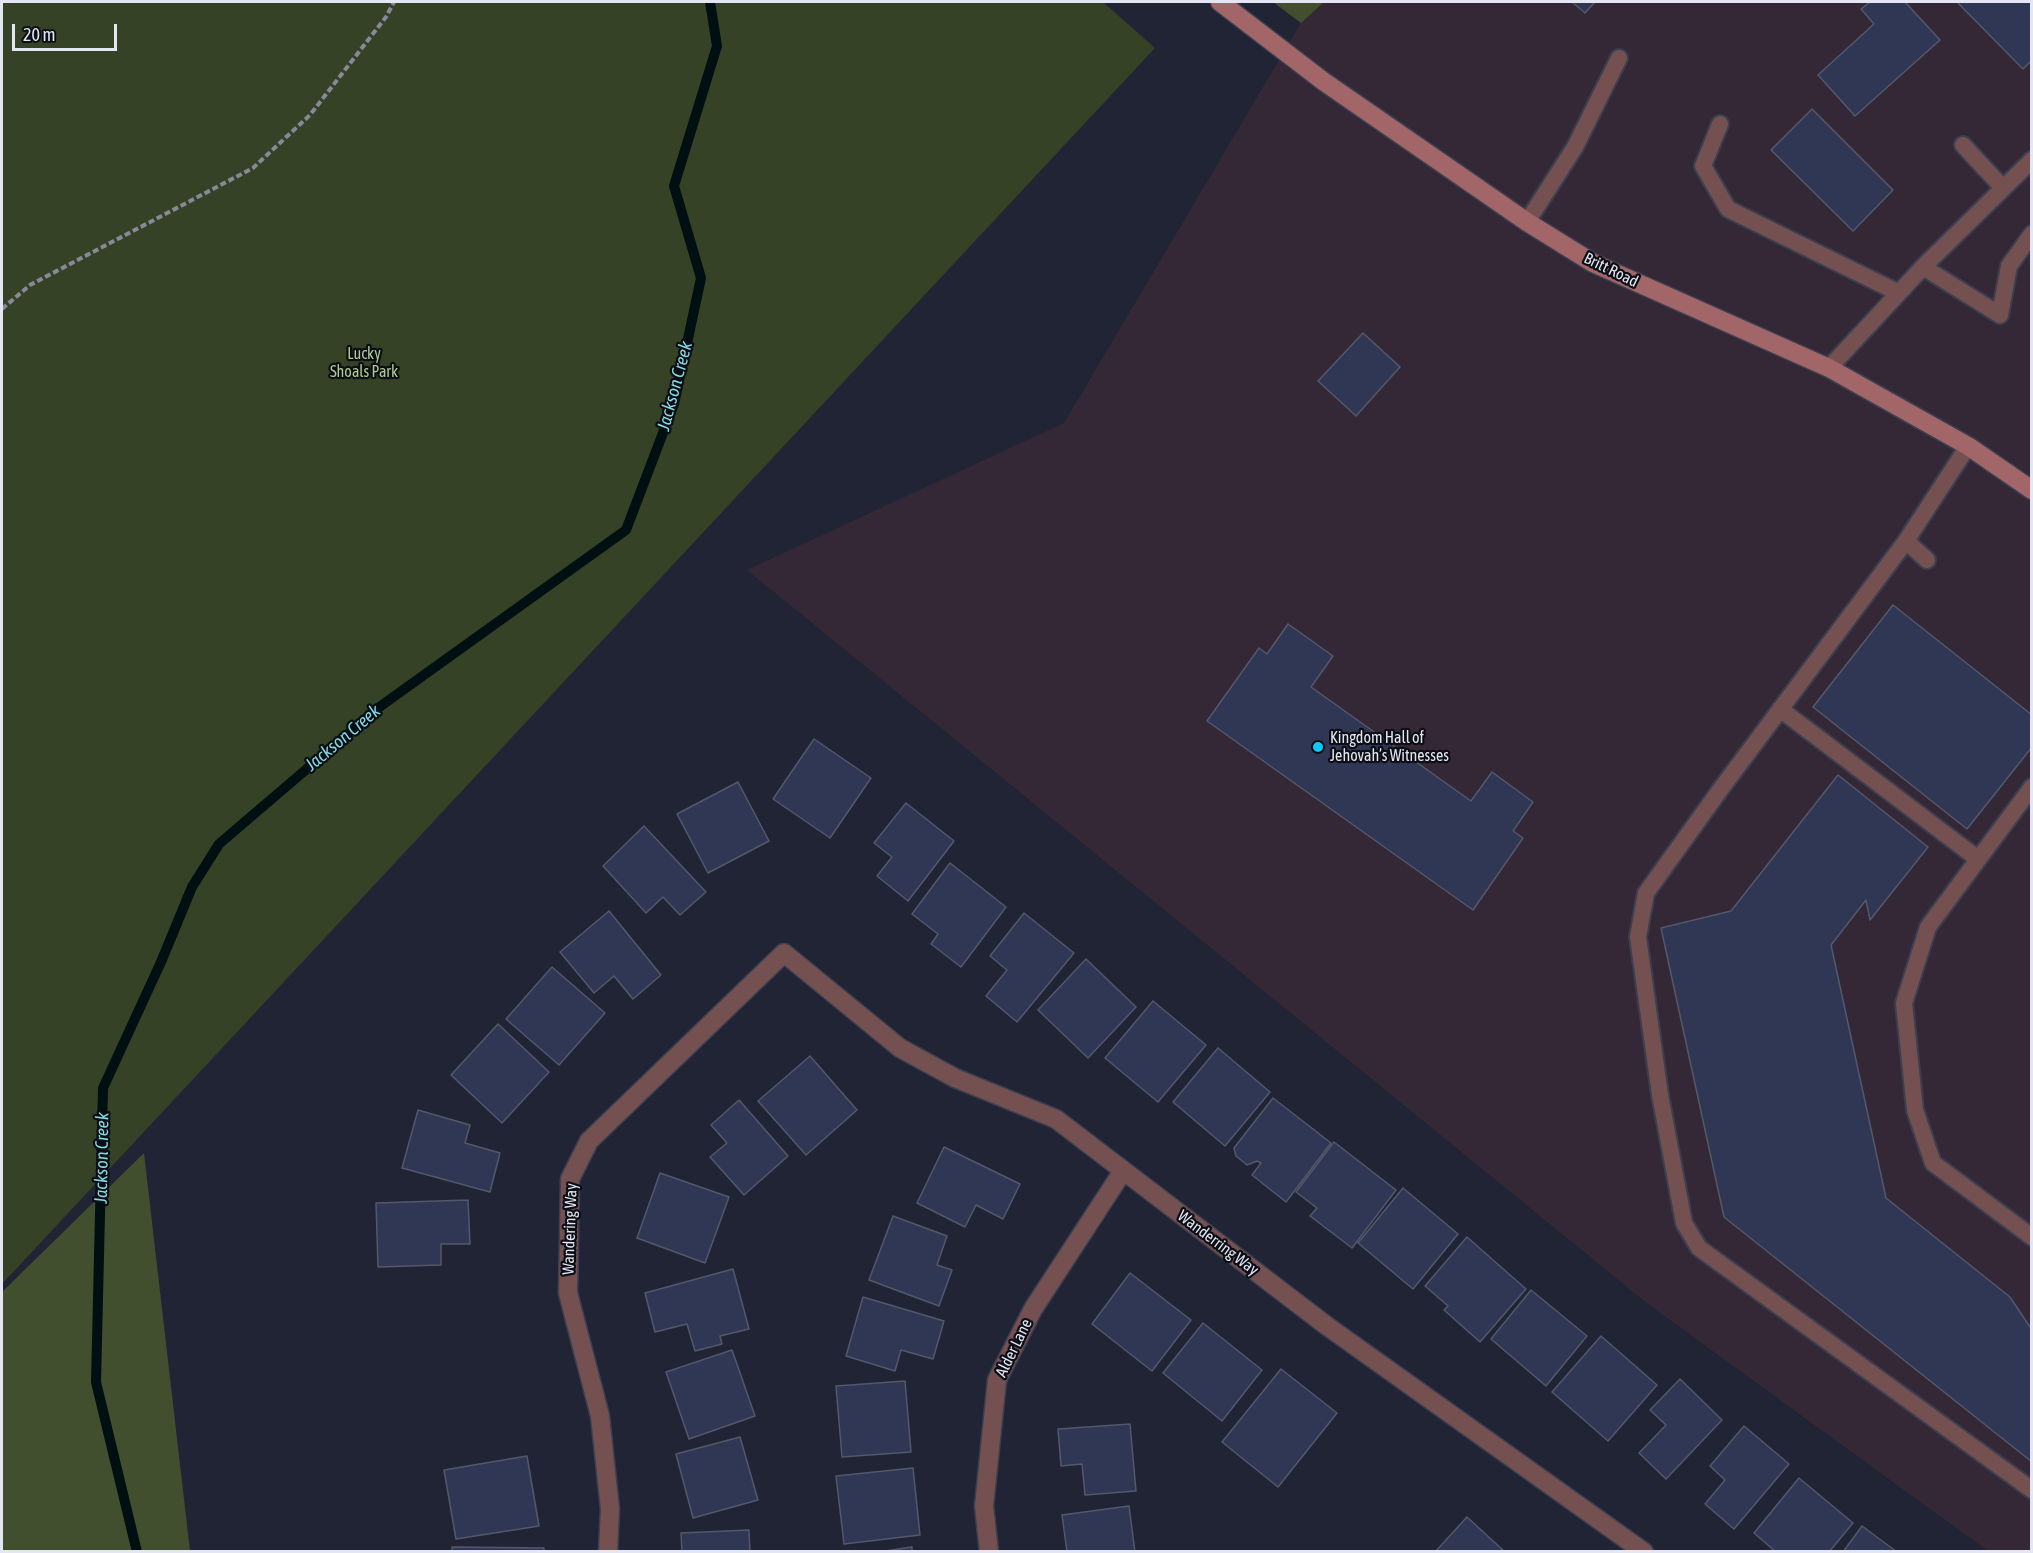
<!DOCTYPE html>
<meta charset="utf-8">
<style>
body{margin:0}
#map{position:relative;width:2033px;height:1553px;overflow:hidden;background:#202435;font-family:"Asap Condensed",sans-serif}
canvas{display:block}
.frame{position:absolute;inset:0;border:3px solid #e4e7f3;pointer-events:none}
.scale{position:absolute;left:12px;top:24px;width:105px;height:27px;box-sizing:border-box;border:3px solid #e4e7f3;border-top:0;padding-left:8px;font-size:18px;line-height:21px;white-space:nowrap;color:#e4e7f3;-webkit-text-stroke:4px #0c0e15;paint-order:stroke}
</style>
<div id="map">
<canvas width="2033" height="1553"></canvas>
<div class="frame"></div>
<div class="scale">20 m</div>
</div>
<script>
const ctx = document.querySelector('canvas').getContext('2d');
ctx.lineJoin = 'round';
function paint(path, color) { ctx.fillStyle = color; ctx.fill(path, 'evenodd'); }
const shape = rows => new Path2D(rows.map(r => 'M' + r).join(''));
function trace(path, color, width, dash) { ctx.strokeStyle = color; ctx.lineWidth = width; ctx.lineCap = dash ? 'butt' : 'round'; ctx.setLineDash(dash || []); ctx.stroke(path); }
function drawText(font, color, halo, rows, align = 'center') {
  ctx.font = font + ' "Asap Condensed",sans-serif'; ctx.lineWidth = 4.5; ctx.setLineDash([]); ctx.textBaseline = 'middle'; ctx.strokeStyle = halo; ctx.fillStyle = color; for (const [text, x, y, turn = 0] of rows) {
    ctx.save(); ctx.translate(x, y); ctx.rotate((+turn || 0) * Math.PI / 180); ctx.textAlign = isNaN(turn) ? turn : align; if (halo) ctx.strokeText(text, 0, 0); ctx.fillText(text, 0, 0); ctx.restore();
  }
}
paint(shape([
 [1324,2,2031,2,2031,1551,1988,1551,1648,1304,747,570,1064,423,1301,23]
]), '#342836');
paint(shape([
 [2,2,1103,2,1155,48,2,1284]
]), '#364226');
paint(shape([
 [1273,2,1324,2,1301,23],
 [144,1153,190,1551,2,1551,2,1292]
]), '#414f2f');
trace(shape([
 [137,1552,96,1382,103,1088,161,962,192,887,219,844,378,708,626,530,674,404,701,278,674,186,717,46,710,2]
]), '#001012', 10);
const building = shape([
 [1572,2,1595,2,1585,13,1572,2],
 [1870,2,1905,2,1940,40,1855,116,1818,75,1874,24,1861,9,1870,2],
 [1957,2,2032,2,2032,60,2023,69,1957,2],
 [1812,109,1893,190,1853,231,1771,150,1812,109],
 [1363,333,1400,367,1356,416,1318,381,1363,333],
 [1893,605,2032,715,2032,747,1967,829,1813,707,1893,605],
 [1288,624,1333,656,1311,687,1471,801,1492,772,1533,802,1513,831,1523,838,1473,910,1207,721,1259,648,1267,654,1288,624],
 [814,739,871,778,830,838,773,799,814,739],
 [1838,775,1928,847,1870,920,1866,900,1831,945,1886,1198,2010,1297,2032,1330,2032,1462,1724,1217,1661,928,1731,911,1838,775],
 [738,782,769,841,708,873,677,814,738,782],
 [906,803,954,841,908,901,877,876,892,857,874,843,906,803],
 [644,826,706,892,680,915,663,897,646,913,603,866,644,826],
 [950,863,1006,907,961,967,931,944,938,934,912,914,950,863],
 [609,911,661,975,633,999,614,976,594,993,560,952,609,911],
 [1024,913,1074,953,1017,1022,986,996,1007,970,990,956,1024,913],
 [1086,959,1136,1007,1088,1058,1038,1010,1086,959],
 [552,967,605,1013,559,1065,506,1019,552,967],
 [1153,1001,1206,1045,1158,1102,1105,1058,1153,1001],
 [498,1024,549,1072,502,1123,451,1075,498,1024],
 [1218,1048,1270,1092,1225,1146,1173,1102,1218,1048],
 [810,1056,857,1110,806,1155,758,1101,810,1056],
 [1273,1098,1331,1143,1286,1202,1252,1175,1261,1163,1257,1161,1247,1165,1236,1156,1234,1148,1273,1098],
 [739,1100,788,1156,744,1195,710,1157,727,1143,711,1125,739,1100],
 [418,1110,470,1125,465,1143,500,1153,490,1192,402,1168,418,1110],
 [1334,1142,1396,1190,1352,1248,1310,1216,1317,1208,1296,1192,1334,1142],
 [944,1147,1020,1184,1003,1219,976,1205,965,1227,917,1203,944,1147],
 [660,1173,729,1197,705,1263,637,1238,660,1173],
 [1403,1188,1458,1234,1413,1289,1358,1243,1403,1188],
 [468,1200,470,1244,441,1244,441,1265,378,1267,376,1203,468,1200],
 [893,1216,947,1236,937,1265,952,1270,939,1306,869,1280,893,1216],
 [1467,1237,1526,1289,1480,1342,1444,1310,1448,1306,1425,1286,1467,1237],
 [733,1269,749,1329,720,1336,722,1344,695,1351,687,1324,655,1332,645,1293,733,1269],
 [1130,1273,1191,1320,1152,1371,1092,1324,1130,1273],
 [1531,1290,1587,1336,1546,1386,1491,1339,1531,1290],
 [863,1297,944,1321,933,1359,901,1350,895,1371,846,1356,863,1297],
 [1203,1323,1262,1370,1222,1421,1163,1373,1203,1323],
 [1601,1336,1657,1385,1608,1441,1552,1392,1601,1336],
 [732,1350,755,1416,689,1439,666,1372,732,1350],
 [1281,1369,1337,1413,1278,1487,1222,1442,1281,1369],
 [1680,1379,1722,1420,1666,1479,1639,1453,1666,1425,1650,1410,1680,1379],
 [905,1381,911,1452,842,1457,836,1386,905,1381],
 [1130,1424,1136,1491,1085,1495,1082,1464,1061,1466,1058,1429,1130,1424],
 [1744,1426,1789,1464,1734,1529,1705,1504,1725,1480,1710,1466,1744,1426],
 [740,1437,758,1500,693,1518,676,1454,740,1437],
 [527,1456,539,1526,456,1539,444,1470,527,1456],
 [913,1468,920,1535,844,1544,836,1476,913,1468],
 [1799,1478,1853,1523,1829,1552,1776,1552,1754,1533,1799,1478],
 [1129,1506,1135,1552,1067,1552,1062,1515,1129,1506],
 [1467,1517,1505,1552,1435,1552,1467,1517],
 [1862,1526,1897,1552,1843,1552,1862,1526],
 [749,1530,750,1552,682,1552,681,1533,749,1530],
 [452,1547,544,1548,544,1552,452,1552,452,1547],
 [912,1547,912,1552,879,1552,912,1547]
]);
paint(building, '#303755');
trace(building, '#53586b', 1.5);
const lane = shape([
 [1720,124,1703,166,1728,209,1899,293],
 [1963,145,2003,188],
 [1527,222,1575,147,1619,58],
 [1923,267,2000,315,2009,266,2032,234],
 [1829,368,1923,267,2032,160],
 [1906,541,1720,790,1646,893,1638,937,1660,1095,1684,1223,1699,1248,2032,1490],
 [1927,560,1906,541,1968,446],
 [1780,709,1978,859],
 [2032,787,1928,927,1904,1003,1915,1110,1933,1163,2032,1237]
]);
const street = shape([
 [608,1552,610,1509,600,1416,568,1293,570,1179,589,1141,784,953,900,1048,955,1078,1056,1119,1327,1326,1644,1552],
 [989,1552,984,1506,997,1380,1033,1309,1123,1171]
]);
const secondary = shape([
 [1220,2,1323,81,1527,222,1593,263,1829,368,1968,446,2032,490]
]);
trace(lane, '#3b3f50', 20);
trace(street, '#3b3f50', 21);
trace(secondary, '#3b3f50', 21);
trace(shape([
 [2,309,30,285,253,168,310,115,386,17,394,2]
]), '#868998', 4, [6, 3]);
trace(lane, '#755051', 16);
trace(street, '#755051', 18);
trace(secondary, '#a26669', 18);
for (const [x, y, r, color] of [
 [1318,747,6,"#0bcafa"]
]) { const dot = new Path2D(); dot.arc(x, y, r, 0, 2 * Math.PI); ctx.fillStyle = color; ctx.fill(dot); trace(dot, '#0c0e15', 2); }
drawText('16px', '#e4e7f3', '#0c0e15', [
 ["Britt Road",1611,270,26],
 ["Wandering Way",570,1229,-88],
 ["Wanderring Way",1218,1243,37],
 ["Alder Lane",1014,1348,-64]
]);
drawText('16px', '#b0cb90', '#0c0e15', [
 ["Lucky",364,354],
 ["Shoals Park",364,372]
]);
drawText('16px', '#e4e7f3', '#0c0e15', [
 ["Kingdom Hall of",1330,738],
 ["Jehovah’s Witnesses",1330,756]
], 'left');
drawText('italic 18px', '#84dae2', '#0c0e15', [
 ["Jackson Creek",675,386,-75],
 ["Jackson Creek",343,738,-40],
 ["Jackson Creek",102,1158,-89]
]);
</script>
